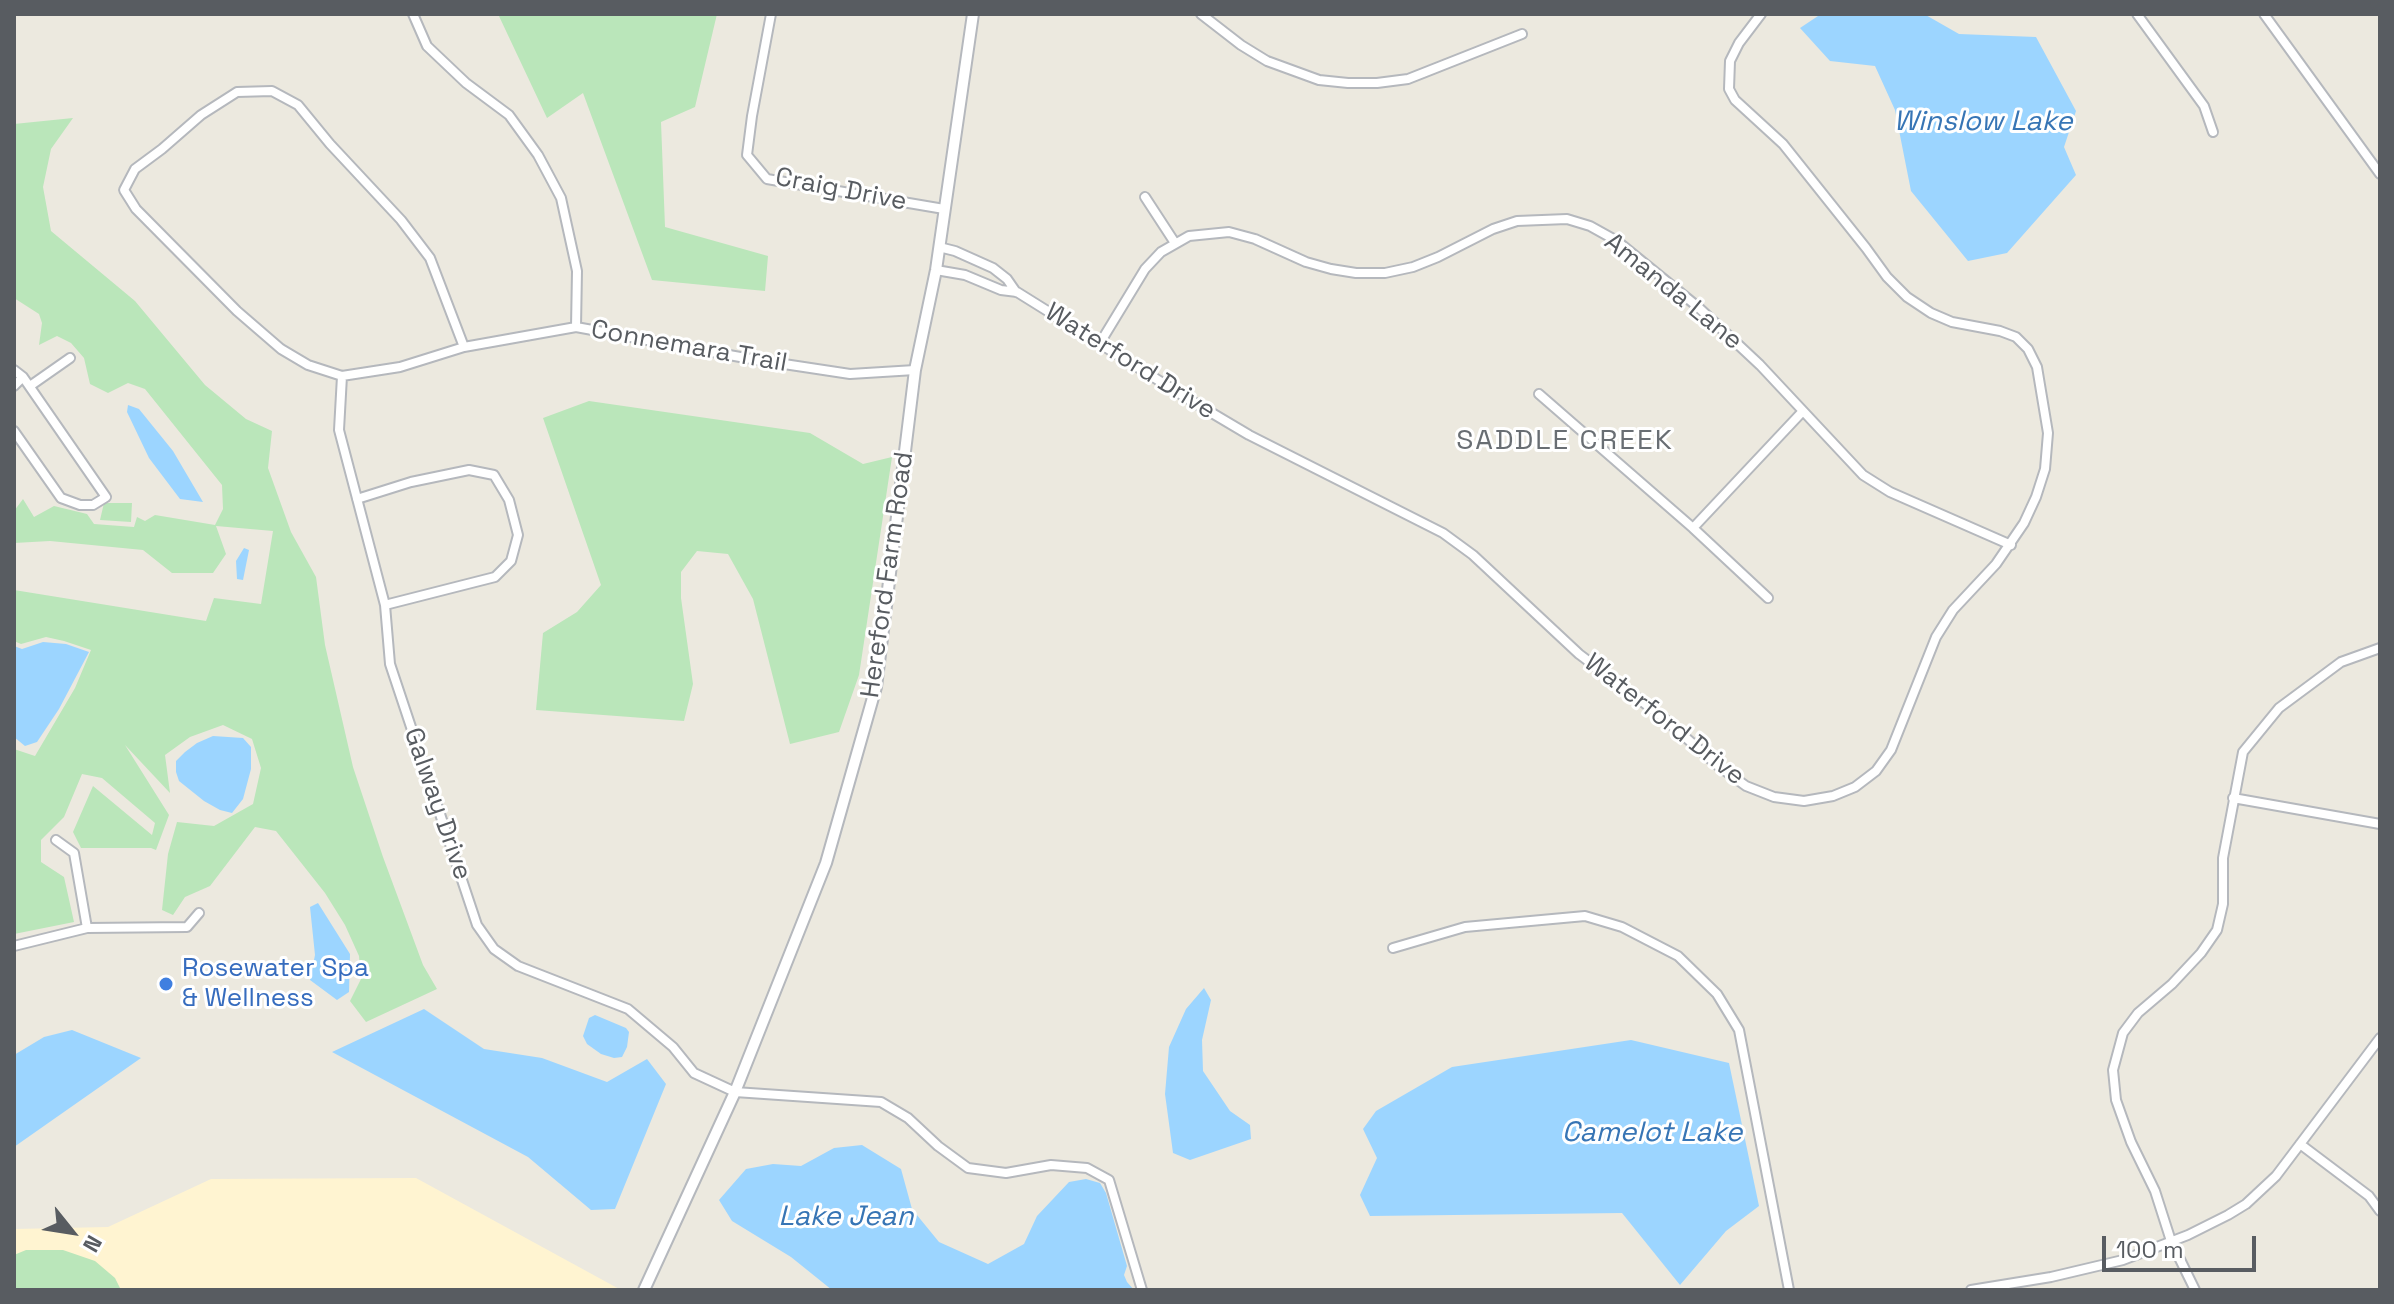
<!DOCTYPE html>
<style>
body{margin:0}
#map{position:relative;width:2394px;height:1304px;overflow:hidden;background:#ece9df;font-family:"Space Grotesk",sans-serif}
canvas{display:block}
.frame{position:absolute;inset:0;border:16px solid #585c61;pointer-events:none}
.north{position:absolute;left:32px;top:1192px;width:80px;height:80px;-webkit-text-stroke:6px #fff;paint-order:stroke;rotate:120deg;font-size:22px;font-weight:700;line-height:32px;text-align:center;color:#585c61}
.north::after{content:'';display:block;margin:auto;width:28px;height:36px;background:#585c61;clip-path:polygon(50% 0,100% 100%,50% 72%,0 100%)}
.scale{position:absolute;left:2102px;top:1236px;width:154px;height:36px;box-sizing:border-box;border:4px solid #585c61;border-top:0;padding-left:10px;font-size:24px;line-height:28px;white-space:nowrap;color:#585c61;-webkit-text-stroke:6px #fff;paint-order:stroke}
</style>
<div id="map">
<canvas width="2394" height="1304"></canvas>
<div class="frame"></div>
<div class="north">N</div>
<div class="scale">100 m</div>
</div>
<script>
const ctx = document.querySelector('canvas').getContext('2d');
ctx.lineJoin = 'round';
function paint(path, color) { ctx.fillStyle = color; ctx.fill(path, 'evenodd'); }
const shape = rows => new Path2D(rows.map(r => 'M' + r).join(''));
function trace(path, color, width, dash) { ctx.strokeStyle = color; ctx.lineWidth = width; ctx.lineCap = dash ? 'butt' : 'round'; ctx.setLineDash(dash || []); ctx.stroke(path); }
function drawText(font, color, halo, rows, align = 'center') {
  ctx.font = font + ' "Space Grotesk",sans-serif'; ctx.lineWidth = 6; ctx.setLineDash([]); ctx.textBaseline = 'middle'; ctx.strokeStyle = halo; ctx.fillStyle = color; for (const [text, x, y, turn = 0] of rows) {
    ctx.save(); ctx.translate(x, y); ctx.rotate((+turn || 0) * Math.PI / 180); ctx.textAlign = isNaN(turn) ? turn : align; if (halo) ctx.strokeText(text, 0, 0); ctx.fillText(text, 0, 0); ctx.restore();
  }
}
paint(shape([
 [416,1178,621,1290,14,1290,14,1229,108,1227,211,1179]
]), '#fff4d1');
paint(shape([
 [498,14,717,14,695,107,661,122,665,227,768,256,765,291,652,280,583,93,547,118],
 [73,118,51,149,43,187,51,231,135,301,205,385,246,419,272,431,268,468,291,532,316,577,325,645,353,767,383,857,423,965,437,989,366,1022,350,1001,361,979,359,956,345,925,325,893,276,831,255,827,210,886,185,897,173,915,162,910,168,854,177,822,214,826,253,804,261,768,252,739,223,725,190,737,165,755,170,793,125,745,169,815,156,850,151,848,81,848,73,832,93,786,152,835,155,823,102,778,82,774,64,817,41,840,41,862,64,877,74,922,14,934,14,749,35,756,75,688,91,650,64,641,46,637,21,644,14,641,14,590,206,621,214,598,261,604,273,531,216,526,226,554,213,573,172,573,143,550,50,541,14,543,14,511,23,499,34,517,54,506,87,514,94,524,134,527,137,517,145,521,155,515,215,525,223,509,222,485,145,389,128,383,108,393,90,384,84,358,71,343,57,336,39,345,42,323,39,314,14,298,14,124],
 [589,401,810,433,863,464,892,457,859,675,839,732,790,744,753,599,728,554,697,551,681,572,681,598,693,684,684,721,536,710,543,633,577,612,601,585,543,418],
 [104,503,132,503,131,522,100,520],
 [26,1250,63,1250,95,1261,115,1278,121,1290,14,1290,14,1255]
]), '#bae6ba');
paint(shape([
 [1821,14,1924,14,1959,34,2036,37,2076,111,2064,147,2076,175,2007,253,1968,261,1911,191,1895,110,1875,66,1830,61,1800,28],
 [128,405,139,409,173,451,203,502,180,499,149,458,127,412],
 [244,548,249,550,243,580,237,579,236,561],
 [43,642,66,644,89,652,59,709,37,742,25,746,14,737,14,646,22,649],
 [213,736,243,738,251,747,251,769,243,799,232,813,220,810,204,801,179,781,176,772,176,761,185,752,197,743],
 [318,903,350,954,349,992,337,1000,310,980,315,955,310,907],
 [1204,988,1211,1000,1202,1040,1203,1071,1230,1111,1250,1125,1251,1139,1190,1160,1173,1153,1165,1094,1169,1047,1186,1009],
 [424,1009,484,1049,542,1058,607,1082,647,1059,666,1084,615,1209,591,1210,528,1157,332,1052],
 [595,1015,626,1028,629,1032,627,1047,622,1057,614,1058,601,1054,587,1044,583,1036,589,1018],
 [72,1030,141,1058,14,1147,14,1055,44,1037],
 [1631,1040,1729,1063,1759,1206,1726,1231,1680,1285,1622,1213,1370,1216,1360,1195,1377,1158,1363,1129,1376,1111,1452,1067],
 [862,1145,901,1169,912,1209,939,1242,988,1264,1024,1244,1037,1216,1069,1182,1086,1179,1100,1183,1106,1193,1127,1266,1124,1275,1127,1282,1134,1290,832,1290,791,1257,732,1221,719,1200,746,1169,773,1164,801,1166,834,1148]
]), '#9cd5ff');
const minor = shape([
 [413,14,427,46,466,83,509,115,538,155,561,198,577,271,576,327],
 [771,14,752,116,747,155,767,179,944,209],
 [1201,14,1241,45,1267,61,1319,80,1348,83,1377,83,1408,79,1522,34],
 [2137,14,2204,106,2213,132],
 [2264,14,2380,174],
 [1145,197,1175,243],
 [939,247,955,251,993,268,1007,279,1016,292],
 [936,270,965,275,1001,290,1017,292,1190,400,1249,435,1443,533,1473,555,1579,654,1660,715,1717,765,1746,786,1774,797,1804,801,1833,796,1855,787,1876,771,1891,750,1936,637,1953,610,1996,564,2024,523,2036,497,2045,469,2048,433,2037,367,2028,349,2016,337,2000,331,1952,322,1931,313,1907,297,1887,277,1866,248,1783,144,1735,100,1729,89,1730,61,1739,43,1761,14],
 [1100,343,1145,269,1161,252,1189,236,1229,232,1255,239,1306,262,1331,269,1356,273,1385,273,1413,267,1438,257,1493,229,1517,221,1567,219,1590,226,1617,241,1698,307,1760,365,1863,475,1890,492,2011,545],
 [464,347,400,367,342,376,308,365,281,349,237,311,136,209,124,190,135,169,162,149,201,115,237,92,272,91,298,105,330,144,401,220,430,258,464,347,576,327,751,359,850,374,915,370],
 [14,370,23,377,106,497,93,505,80,505,61,498,14,431],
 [342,376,339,430,385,605,390,664,477,925,494,949,518,966,628,1009,673,1047,694,1073,735,1092,881,1102,908,1118,938,1146,968,1168,1006,1173,1051,1165,1087,1168,1109,1180,1142,1290],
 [14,386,23,377],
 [30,386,70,358],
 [1539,394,1693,528,1768,598],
 [357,499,411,482,469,470,494,475,509,500,518,535,511,561,495,577,385,605],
 [1693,528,1803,411],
 [2233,798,2380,824],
 [56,840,74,853,87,928],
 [14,946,87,928,187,927,199,913],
 [1393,948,1465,927,1585,916,1622,927,1678,956,1717,994,1739,1030,1789,1290],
 [2300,1144,2369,1196,2380,1211],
 [1971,1290,2051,1277,2123,1260,2188,1235,2228,1215,2246,1204,2276,1176,2380,1038],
 [2195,1290,2171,1241,2155,1191,2131,1142,2116,1100,2113,1070,2123,1033,2138,1013,2172,984,2201,953,2217,930,2223,904,2223,858,2243,752,2279,708,2341,662,2380,648]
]);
const tertiary = shape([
 [644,1290,735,1092,826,863,876,687,915,370,936,270,973,14]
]);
trace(minor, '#b5b8bd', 12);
trace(tertiary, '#b5b8bd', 14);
trace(minor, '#fff', 8);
trace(tertiary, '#fff', 10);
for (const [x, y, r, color] of [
 [166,984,8,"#3f7fe0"]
]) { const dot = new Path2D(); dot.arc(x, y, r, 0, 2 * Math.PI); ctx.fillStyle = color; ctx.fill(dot); trace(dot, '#fff', 3); }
drawText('26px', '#585c61', '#fff', [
 ["Craig Drive",841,190,11],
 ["Amanda Lane",1673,292,39],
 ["Connemara Trail",689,347,10],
 ["Waterford Drive",1130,362,32],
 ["Hereford Farm Road",888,575,-82],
 ["Waterford Drive",1664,720,38],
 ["Galway Drive",437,804,71]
]);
drawText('26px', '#366cbe', '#fff', [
 ["Rosewater Spa",182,969],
 ["& Wellness",182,999]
], 'left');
drawText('italic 28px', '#3775b5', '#fff', [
 ["Winslow Lake",1983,122],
 ["Camelot Lake",1652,1133],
 ["Lake Jean",846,1217]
]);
ctx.letterSpacing = '2px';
drawText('28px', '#696e73', '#fff', [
 ["SADDLE CREEK",1565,441]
]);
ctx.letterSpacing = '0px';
</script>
